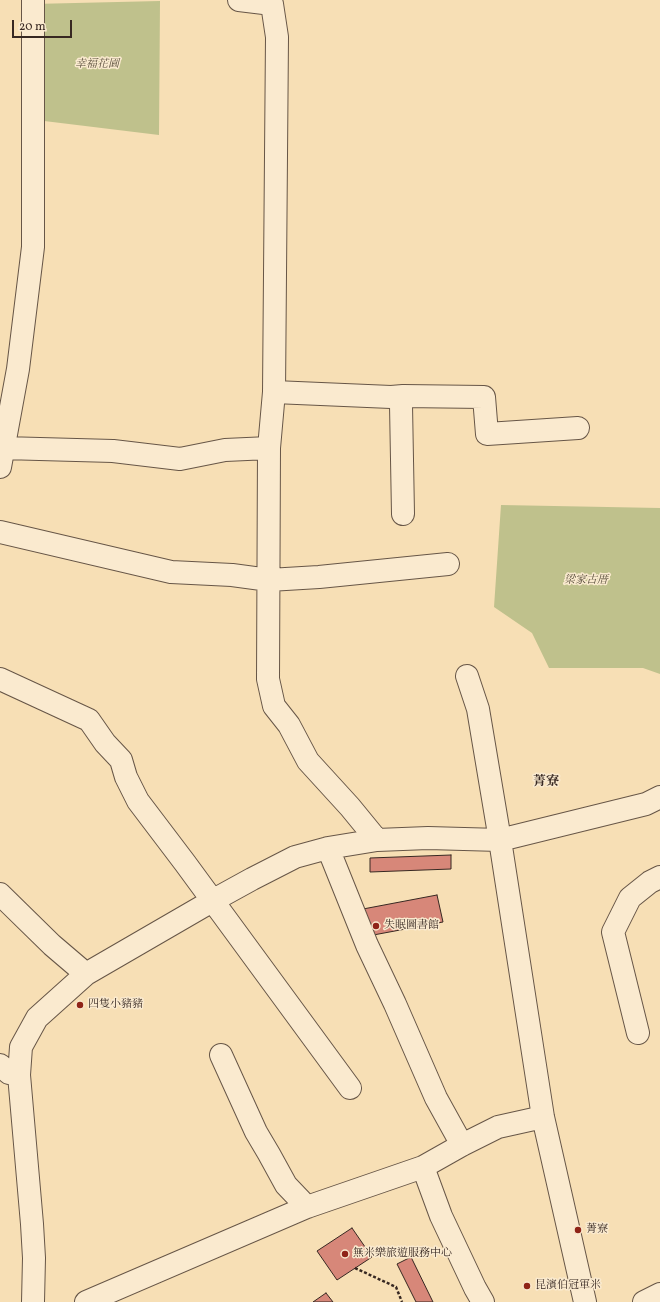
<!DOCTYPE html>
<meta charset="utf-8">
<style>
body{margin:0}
#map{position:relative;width:660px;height:1302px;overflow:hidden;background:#f7dfb5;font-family:Vollkorn,serif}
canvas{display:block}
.scale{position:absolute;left:12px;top:20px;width:60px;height:18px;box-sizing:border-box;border:2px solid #372822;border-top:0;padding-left:5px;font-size:12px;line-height:14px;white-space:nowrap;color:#372822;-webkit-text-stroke:3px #faeacf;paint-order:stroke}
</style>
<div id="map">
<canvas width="660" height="1302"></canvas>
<div class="scale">20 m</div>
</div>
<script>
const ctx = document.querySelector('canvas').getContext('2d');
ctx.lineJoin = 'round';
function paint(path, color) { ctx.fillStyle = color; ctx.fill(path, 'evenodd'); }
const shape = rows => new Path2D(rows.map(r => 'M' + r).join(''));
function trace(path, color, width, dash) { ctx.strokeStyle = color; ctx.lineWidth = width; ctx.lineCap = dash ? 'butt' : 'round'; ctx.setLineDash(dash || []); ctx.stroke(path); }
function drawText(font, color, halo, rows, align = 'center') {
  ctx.font = font + ' Vollkorn,"Noto Serif TC",serif'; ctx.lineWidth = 3; ctx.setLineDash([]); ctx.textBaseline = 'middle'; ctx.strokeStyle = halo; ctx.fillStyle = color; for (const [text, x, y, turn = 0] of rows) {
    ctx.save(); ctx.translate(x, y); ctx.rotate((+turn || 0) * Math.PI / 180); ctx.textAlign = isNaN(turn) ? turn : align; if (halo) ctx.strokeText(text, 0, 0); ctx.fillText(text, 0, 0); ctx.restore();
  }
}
paint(shape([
 [160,1,159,135,36,120,33,4],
 [501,505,660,508,660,674,643,668,549,668,532,633,494,607]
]), '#bfc18c');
const building = shape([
 [451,855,451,869,370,872,370,858,451,855],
 [437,895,443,922,368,936,363,909,437,895],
 [352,1228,372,1257,337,1280,317,1251,352,1228],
 [411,1257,433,1302,416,1302,397,1264,411,1257],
 [326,1293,333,1302,313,1302,326,1293]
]);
paint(building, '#d78779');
trace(building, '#372822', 1);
const minor = shape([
 [239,0,272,4,277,37,274,392,269,448,268,679,274,706,289,725,308,761,350,807,377,840],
 [274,392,391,397,403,396,484,397,487,434,578,428],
 [403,396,401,405,403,514],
 [3,448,113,451,180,459,225,450,269,448],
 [0,467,18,369,33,247,33,0],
 [0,532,171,572,232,575,269,580,319,577,448,564],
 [467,676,478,709,500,840,543,1117,585,1302],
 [0,679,89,720,105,743,121,760,126,777,138,801,185,863,350,1088],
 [328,848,367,945,395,1004,436,1098,462,1145],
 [0,894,52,945,86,974],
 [638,1033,613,932,630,898,650,882,660,877],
 [221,1055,256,1132,269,1154,286,1185,307,1207],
 [0,1065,9,1073,19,1075],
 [423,1167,441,1216,475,1288,483,1302],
 [33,1302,34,1258,32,1224,19,1075,21,1047,37,1018,86,974,212,901,252,879,295,857,328,848,377,840,428,838,500,840,646,804,660,797],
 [86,1302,307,1207,423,1167,462,1145,498,1127,543,1117],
 [644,1302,660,1294]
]);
trace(minor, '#675647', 24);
trace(shape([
 [355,1268,396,1287,402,1302]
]), '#372822', 2.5, [3, 2]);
trace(minor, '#faeacf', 22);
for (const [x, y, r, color] of [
 [376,926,4,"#8f2418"],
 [80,1005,4,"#8f2418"],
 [578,1230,4,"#8f2418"],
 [345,1254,4,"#8f2418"],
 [527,1286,4,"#8f2418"]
]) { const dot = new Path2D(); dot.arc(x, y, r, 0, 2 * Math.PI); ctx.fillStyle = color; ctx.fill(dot); trace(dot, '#faeacf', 1.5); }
drawText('italic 11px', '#594e3c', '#faeacf', [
 ["幸福花園",97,65],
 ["梁家古厝",586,581]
]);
drawText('11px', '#372822', '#faeacf', [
 ["失眠圖書館",384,926],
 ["四隻小豬豬",88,1005],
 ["菁寮",586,1230],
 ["無米樂旅遊服務中心",353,1254],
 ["昆濱伯冠軍米",535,1286]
], 'left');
drawText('bold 13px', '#372822', '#faeacf', [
 ["菁寮",546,783]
]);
</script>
